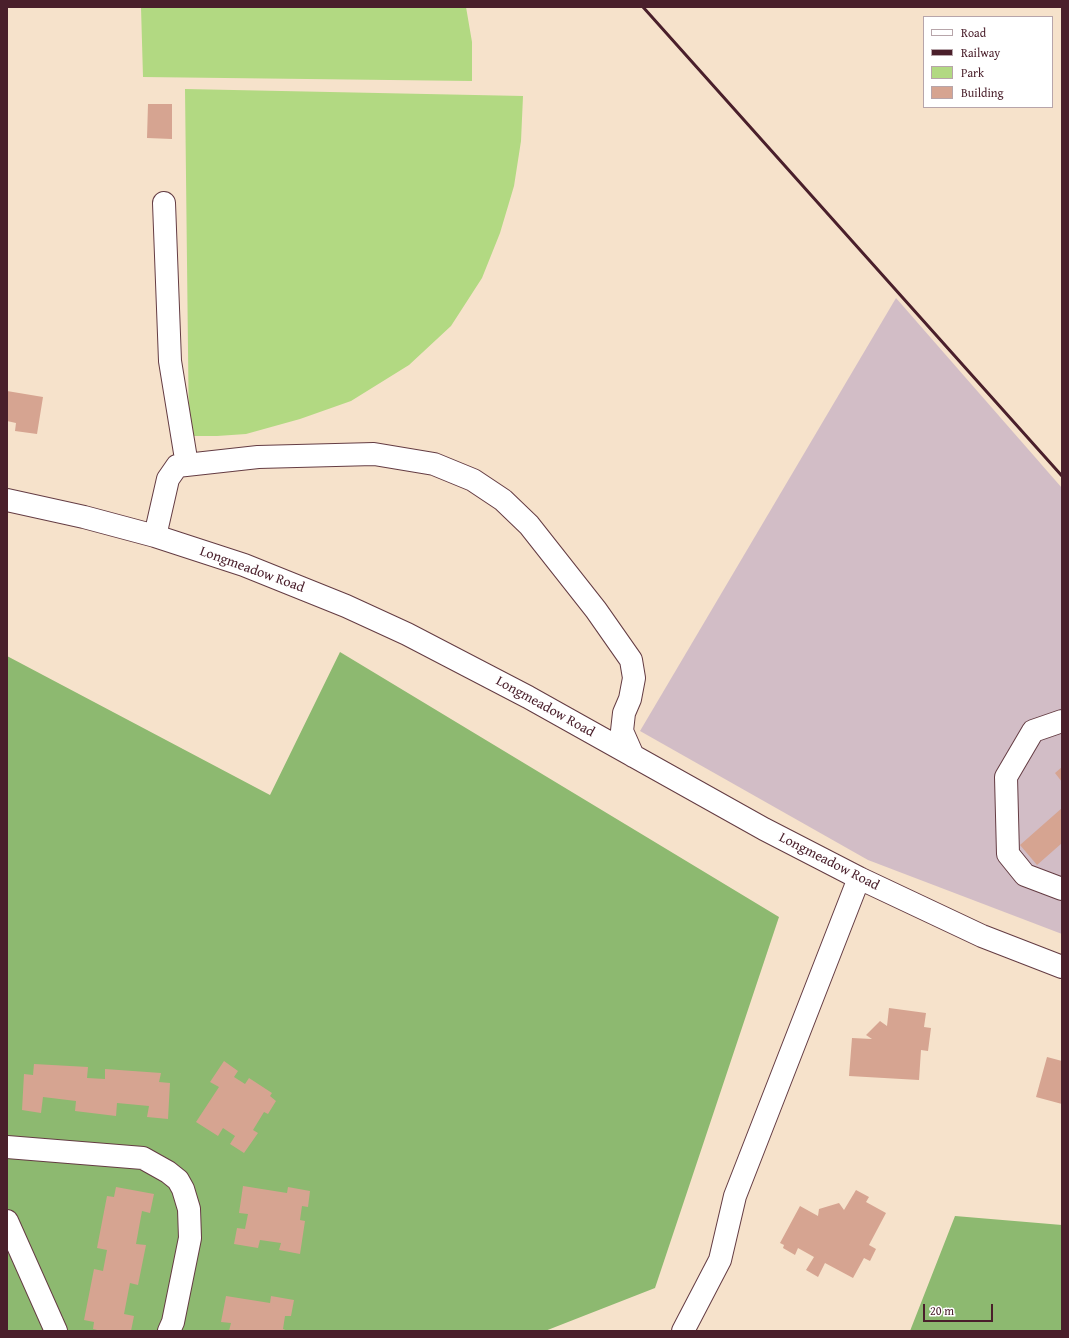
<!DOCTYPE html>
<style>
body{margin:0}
#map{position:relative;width:1069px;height:1338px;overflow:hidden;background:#f6e2cb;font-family:"Gentium Book Plus",serif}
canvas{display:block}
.frame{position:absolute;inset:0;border:8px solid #4a1f2b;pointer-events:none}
.legend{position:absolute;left:923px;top:16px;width:130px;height:92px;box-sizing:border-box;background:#fff;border:1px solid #b7a5aa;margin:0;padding:5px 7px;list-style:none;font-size:12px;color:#4a1f2b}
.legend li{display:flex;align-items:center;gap:8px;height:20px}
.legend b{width:20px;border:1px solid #b7a5aa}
.scale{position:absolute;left:923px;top:1304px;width:70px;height:18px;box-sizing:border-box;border:2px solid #4a1f2b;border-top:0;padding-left:5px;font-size:12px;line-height:14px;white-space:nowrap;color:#4a1f2b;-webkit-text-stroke:3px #fff;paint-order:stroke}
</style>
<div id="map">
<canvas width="1069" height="1338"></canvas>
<div class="frame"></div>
<ul class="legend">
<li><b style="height:5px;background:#fff"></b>Road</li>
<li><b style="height:5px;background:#4a1f2b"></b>Railway</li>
<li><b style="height:11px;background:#b2d982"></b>Park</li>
<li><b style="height:11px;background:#d6a491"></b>Building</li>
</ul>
<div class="scale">20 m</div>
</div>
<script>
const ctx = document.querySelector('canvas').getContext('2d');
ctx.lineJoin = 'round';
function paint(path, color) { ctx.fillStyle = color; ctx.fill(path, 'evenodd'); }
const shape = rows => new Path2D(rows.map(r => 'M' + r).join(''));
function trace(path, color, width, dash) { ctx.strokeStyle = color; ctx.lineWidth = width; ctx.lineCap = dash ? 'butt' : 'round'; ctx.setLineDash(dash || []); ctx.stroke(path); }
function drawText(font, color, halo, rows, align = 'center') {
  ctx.font = font + ' "Gentium Book Plus",serif'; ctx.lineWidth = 4; ctx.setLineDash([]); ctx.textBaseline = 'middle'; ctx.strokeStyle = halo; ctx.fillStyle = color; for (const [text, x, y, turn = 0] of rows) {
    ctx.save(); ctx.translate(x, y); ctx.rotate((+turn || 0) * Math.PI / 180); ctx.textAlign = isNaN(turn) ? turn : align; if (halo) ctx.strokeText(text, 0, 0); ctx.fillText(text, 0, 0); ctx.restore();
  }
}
paint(shape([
 [896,298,1062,488,1062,934,868,860,640,731]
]), '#d2bdc6');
paint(shape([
 [141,7,466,7,472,42,472,81,143,77],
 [185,89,523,96,521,141,514,186,500,233,482,278,451,326,409,365,351,401,300,419,246,434,217,436,189,436]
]), '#b2d982');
paint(shape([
 [340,652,779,917,655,1288,545,1331,7,1331,7,656,270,795],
 [955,1216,1062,1225,1062,1331,910,1331]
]), '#8db970');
paint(shape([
 [148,104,172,104,172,139,147,138],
 [7,391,43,397,37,434,15,431,16,423,7,421],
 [1062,767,1062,782,1055,773],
 [1062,808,1062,843,1037,865,1020,845],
 [889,1008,926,1013,924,1027,931,1028,928,1051,921,1050,919,1080,849,1076,852,1038,872,1039,866,1035,880,1021,887,1026],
 [1047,1057,1062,1061,1062,1104,1036,1097],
 [224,1061,238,1071,234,1077,245,1084,249,1078,272,1093,270,1096,276,1101,268,1114,264,1112,253,1130,258,1133,244,1153,230,1144,235,1136,223,1128,218,1136,196,1122,219,1087,210,1082],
 [34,1064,88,1067,87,1078,105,1079,105,1069,161,1073,159,1082,170,1083,168,1119,147,1117,149,1106,117,1103,116,1116,75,1111,76,1101,43,1097,41,1113,22,1110,24,1074,33,1075],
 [243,1186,287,1193,288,1187,310,1191,308,1207,302,1206,300,1220,305,1221,300,1254,279,1250,281,1243,260,1240,258,1248,234,1244,237,1228,245,1229,248,1214,239,1213],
 [116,1187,154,1194,150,1213,142,1211,136,1244,146,1245,138,1285,130,1283,124,1314,134,1316,131,1331,101,1331,93,1329,94,1322,84,1320,94,1269,103,1271,107,1250,97,1248,107,1196,114,1197],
 [856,1190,869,1197,866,1202,886,1213,869,1245,876,1249,870,1261,864,1258,853,1278,825,1263,818,1277,806,1270,814,1257,798,1248,795,1255,783,1248,784,1245,780,1243,800,1206,818,1216,819,1209,839,1203,844,1210],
 [226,1296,270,1303,271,1296,294,1300,291,1316,285,1316,283,1329,288,1331,229,1331,231,1323,221,1322]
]), '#d6a491');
const minor = shape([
 [164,203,170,361,187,465],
 [7,500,84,517,155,536,244,565,346,606,407,634,528,697,764,829,859,878,982,936,1062,967],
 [155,536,168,479,177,466,258,457,374,454,434,464,473,480,503,500,529,525,596,610,631,660,634,678,630,699,624,713,622,731,633,756],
 [1062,721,1033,731,1006,777,1008,854,1025,875,1062,889],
 [7,1147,143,1158,168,1172,178,1180,183,1189,189,1209,190,1238,173,1322,169,1331],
 [7,1221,56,1331],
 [683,1331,720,1260,735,1196,859,878]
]);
trace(minor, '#643c43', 24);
trace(minor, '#fff', 22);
trace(shape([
 [643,7,1062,476]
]), '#4a1f2b', 3);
drawText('14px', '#4a1f2b', '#fff', [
 ["Longmeadow Road",252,570,20],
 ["Longmeadow Road",545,707,29],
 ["Longmeadow Road",829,862,27]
]);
</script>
